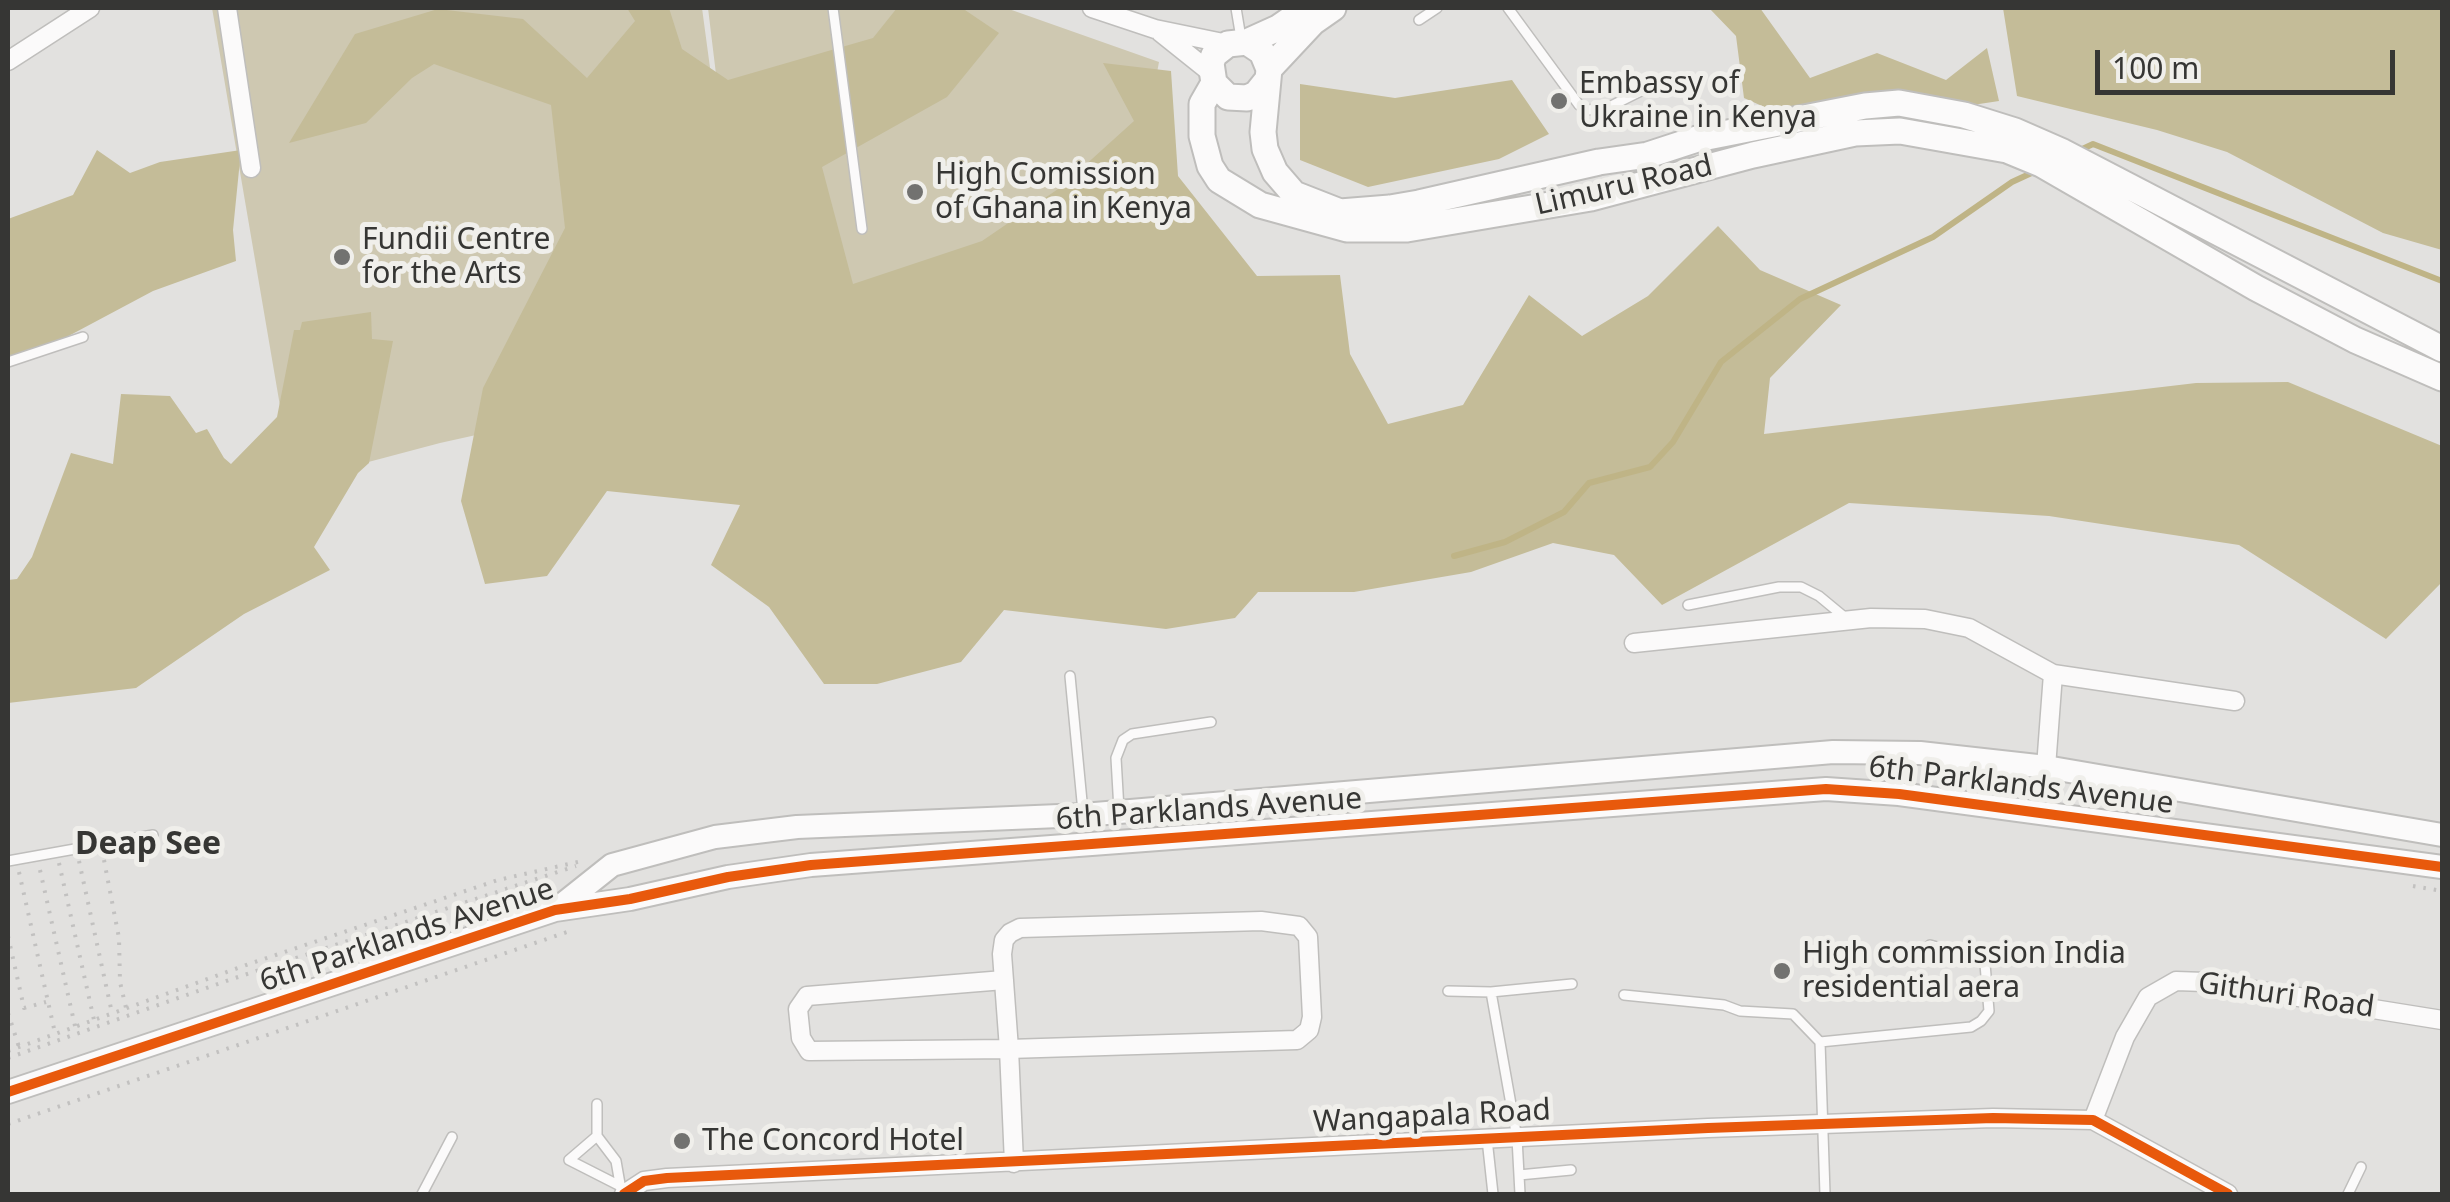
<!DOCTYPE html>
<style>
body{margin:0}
#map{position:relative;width:2450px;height:1202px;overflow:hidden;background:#e2e1df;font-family:"Noto Sans",sans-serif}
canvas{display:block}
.frame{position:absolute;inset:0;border:10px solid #363634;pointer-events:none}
.scale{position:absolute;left:2095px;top:50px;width:300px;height:45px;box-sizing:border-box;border:5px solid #363634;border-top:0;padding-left:12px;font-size:30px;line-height:35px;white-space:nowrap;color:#363634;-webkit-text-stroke:8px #f0efeb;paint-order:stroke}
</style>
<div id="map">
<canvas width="2450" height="1202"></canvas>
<div class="frame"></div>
<div class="scale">100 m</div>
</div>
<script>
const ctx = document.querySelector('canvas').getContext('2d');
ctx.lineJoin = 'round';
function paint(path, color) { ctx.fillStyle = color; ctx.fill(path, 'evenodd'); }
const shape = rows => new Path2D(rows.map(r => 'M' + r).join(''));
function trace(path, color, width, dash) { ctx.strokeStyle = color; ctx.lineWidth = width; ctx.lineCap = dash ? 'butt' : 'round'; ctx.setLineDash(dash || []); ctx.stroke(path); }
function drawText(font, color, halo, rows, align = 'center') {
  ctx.font = font + ' "Noto Sans",sans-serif'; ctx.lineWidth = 10; ctx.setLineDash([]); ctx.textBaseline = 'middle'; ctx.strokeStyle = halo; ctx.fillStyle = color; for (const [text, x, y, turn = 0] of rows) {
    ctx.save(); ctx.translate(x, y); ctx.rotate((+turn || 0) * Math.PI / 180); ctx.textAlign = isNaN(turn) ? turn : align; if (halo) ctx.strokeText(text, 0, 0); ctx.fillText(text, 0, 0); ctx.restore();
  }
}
paint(shape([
 [212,8,702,8,751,374,440,443,293,482],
 [708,8,1006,8,1159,62,1107,338,752,372]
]), '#cec8b1');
paint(shape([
 [627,8,669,8,682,49,728,80,873,38,897,8,962,8,999,33,947,97,822,167,853,284,982,241,1061,187,1134,121,1103,63,1171,71,1178,176,1257,276,1340,275,1350,354,1388,424,1463,405,1529,295,1582,336,1648,296,1718,226,1760,270,1841,305,1770,378,1764,434,2196,383,2288,382,2442,446,2442,582,2386,639,2239,545,2049,516,1849,503,1662,605,1614,555,1553,543,1471,572,1354,592,1258,592,1235,618,1166,629,1004,610,961,662,877,684,824,684,769,607,711,565,740,505,607,491,547,576,485,584,461,501,483,388,565,228,551,105,434,64,412,78,366,123,289,143,355,34,438,9,523,19,587,78,635,21],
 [1709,8,1760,8,1810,78,1877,53,1946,80,1987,48,1999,101,1814,129,1744,98,1736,36],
 [2003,8,2442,8,2442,250,2383,233,2227,152,2157,130,2017,96],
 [1512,80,1549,134,1499,159,1368,187,1300,160,1300,84,1395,98],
 [97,150,130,173,160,162,241,150,233,230,236,261,153,291,31,356,8,363,8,219,73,195],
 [371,312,372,339,393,341,369,463,358,473,314,547,330,570,244,614,136,688,8,703,8,580,17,579,32,557,71,453,113,464,121,394,170,396,196,433,207,429,224,458,231,464,277,417,294,330,300,330,302,322]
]), '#c4bc98');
trace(shape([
 [2076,152,2093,144,2442,281],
 [1454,556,1505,542,1564,512,1589,483,1650,467,1673,442,1721,362,1800,299,1933,237,2012,182,2038,170]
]), '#bfb486', 6);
const service = shape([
 [833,8,862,229],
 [1236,8,1241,38],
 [1508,8,1579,105,1587,110,1607,108,1655,84],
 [1419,20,1437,8],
 [8,362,83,337],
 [1688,605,1779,587,1801,587,1819,596,1848,620],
 [1070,676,1083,812],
 [1119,810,1116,758,1123,740,1132,734,1211,722],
 [8,861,153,835],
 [1448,991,1491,992],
 [1624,995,1724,1005,1740,1011,1793,1014,1820,1042,1825,1194],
 [1820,1042,1971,1027,1981,1021,1989,1011,1985,964,1980,959,1930,945],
 [597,1104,597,1136,616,1161,620,1184],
 [597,1136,569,1160,628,1190],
 [1487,1139,1493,1194],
 [1519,1175,1571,1170],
 [422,1194,452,1137],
 [1520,1194,1517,1138,1491,992,1572,984],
 [2348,1194,2361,1167]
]);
const minor = shape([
 [227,8,251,168],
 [1092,8,1155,29,1228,44],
 [1160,32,1210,72],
 [8,61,90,8],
 [1634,643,1871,618,1925,619,1969,628,2053,674,2235,701],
 [2046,767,2053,674],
 [1004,980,807,996,798,1009,801,1038,809,1051,1009,1049,1297,1040,1309,1030,1312,1017,1308,937,1299,926,1261,921,1020,928,1010,933,1004,940,1002,954,1009,1049,1014,1163],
 [2093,1120,2125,1037,2148,997,2176,981,2205,982,2442,1020],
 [624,1194,644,1181,667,1178,1708,1128,1993,1118,2093,1120,2228,1194]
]);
const tertiary = shape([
 [558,908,612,865,715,837,797,827,1083,815,1833,752,1920,753,2046,767,2442,835],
 [8,1092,555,910,630,899,728,877,811,865,1826,789,1899,794,2442,867]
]);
const secondary = shape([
 [1247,42,1278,28,1307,8],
 [1269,69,1313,22,1333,8],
 [1268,79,1256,94,1247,98,1228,97,1214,83,1211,63,1214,55,1228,44,1247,42,1262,52,1269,69,1263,132,1265,149,1275,172,1294,194,1340,212,1390,208,1419,203,1599,162,1648,155,1697,139,1865,106,1899,103,1964,115,2015,131,2063,152,2442,349],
 [1214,83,1202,104,1202,136,1210,166,1219,180,1260,205,1347,229,1407,229,1591,198,1753,155,1855,133,1900,131,2007,150,2041,164,2256,288,2355,340,2442,378]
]);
trace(service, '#bfbebc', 12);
trace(minor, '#bfbebc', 21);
trace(tertiary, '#bfbebc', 26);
trace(secondary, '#bfbebc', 29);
trace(shape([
 [104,860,119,938,120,982,126,1008],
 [79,861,112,1013],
 [59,863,94,1020],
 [40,870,75,1026],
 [19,872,55,1033],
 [2413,886,2442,891],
 [8,936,24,1008,46,1002],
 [8,1013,19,1047],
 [8,1051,249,964,498,880,582,861],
 [8,1058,229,980,576,866],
 [8,1124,570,931]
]), '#c2c1c0', 4, [2.5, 8]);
trace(service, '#fbfafa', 9);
trace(minor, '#fbfafa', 18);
trace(tertiary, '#fbfafa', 22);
trace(secondary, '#fbfafa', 25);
trace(shape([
 [8,1092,555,910,630,899,728,877,811,865,1826,789,1899,794,2442,867],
 [624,1194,644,1181,667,1178,1708,1128,1993,1118,2093,1120,2228,1194]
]), '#e8590c', 10);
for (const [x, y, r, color] of [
 [1559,101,10,"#727270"],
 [915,192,10,"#727270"],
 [342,257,10,"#727270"],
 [1782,971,10,"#727270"],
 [682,1141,10,"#727270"]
]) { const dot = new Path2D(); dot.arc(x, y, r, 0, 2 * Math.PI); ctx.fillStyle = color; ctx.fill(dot); trace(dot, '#f0efeb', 4); }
drawText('30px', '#363634', '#f0efeb', [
 ["Embassy of",1579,84],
 ["Ukraine in Kenya",1579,118],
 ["High Comission",935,175],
 ["of Ghana in Kenya",935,209],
 ["Fundii Centre",362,240],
 ["for the Arts",362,274],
 ["High commission India",1802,954],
 ["residential aera",1802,988],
 ["The Concord Hotel",702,1141]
], 'left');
drawText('30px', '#363634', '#f0efeb', [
 ["Limuru Road",1624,186,-13],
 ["6th Parklands Avenue",2021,786,7],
 ["6th Parklands Avenue",1209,810,-4],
 ["6th Parklands Avenue",407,936,-18],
 ["Githuri Road",2286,996,8],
 ["Wangapala Road",1432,1117,-3]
]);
drawText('bold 32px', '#363634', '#f0efeb', [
 ["Deap See",148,845]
]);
</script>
